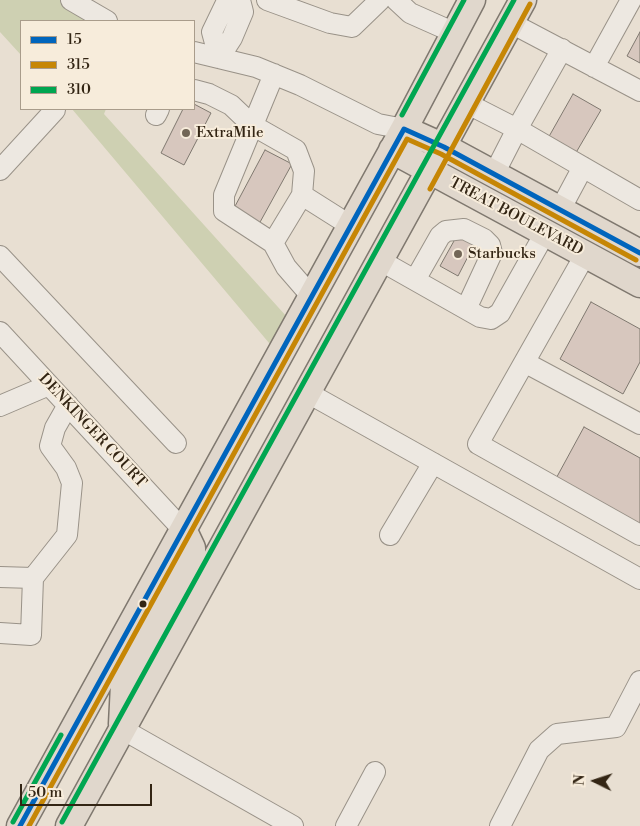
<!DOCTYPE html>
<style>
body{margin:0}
#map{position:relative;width:640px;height:826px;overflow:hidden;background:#e8dfd2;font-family:"Libre Bodoni",serif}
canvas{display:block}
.legend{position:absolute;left:20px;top:20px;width:175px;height:90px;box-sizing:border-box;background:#f7ecdb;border:1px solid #a99c8b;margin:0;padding:6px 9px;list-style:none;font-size:15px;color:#332514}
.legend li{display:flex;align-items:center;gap:10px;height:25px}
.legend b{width:25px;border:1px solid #a99c8b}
.north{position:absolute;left:570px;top:756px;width:50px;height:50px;-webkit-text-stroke:4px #f7ecdb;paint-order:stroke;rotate:274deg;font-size:14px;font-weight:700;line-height:20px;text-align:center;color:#332514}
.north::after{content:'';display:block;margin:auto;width:18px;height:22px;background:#332514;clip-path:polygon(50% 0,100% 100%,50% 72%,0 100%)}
.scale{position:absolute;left:20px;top:784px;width:132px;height:22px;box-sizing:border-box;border:2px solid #332514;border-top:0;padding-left:6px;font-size:15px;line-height:18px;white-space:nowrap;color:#332514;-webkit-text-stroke:4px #f7ecdb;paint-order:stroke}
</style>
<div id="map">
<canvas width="640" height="826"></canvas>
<ul class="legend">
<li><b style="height:6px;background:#0065bd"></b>15</li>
<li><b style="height:6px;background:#c68605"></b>315</li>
<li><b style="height:6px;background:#00a651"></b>310</li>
</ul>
<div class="north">N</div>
<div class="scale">50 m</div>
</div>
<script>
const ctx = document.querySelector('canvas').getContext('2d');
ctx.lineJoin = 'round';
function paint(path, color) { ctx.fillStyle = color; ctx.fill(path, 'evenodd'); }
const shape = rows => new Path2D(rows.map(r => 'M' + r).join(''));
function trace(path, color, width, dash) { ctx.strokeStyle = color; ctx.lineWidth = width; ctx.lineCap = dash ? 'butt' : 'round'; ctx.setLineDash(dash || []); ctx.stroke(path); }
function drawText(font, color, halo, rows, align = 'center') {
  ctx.font = font + ' "Libre Bodoni",serif'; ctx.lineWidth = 4; ctx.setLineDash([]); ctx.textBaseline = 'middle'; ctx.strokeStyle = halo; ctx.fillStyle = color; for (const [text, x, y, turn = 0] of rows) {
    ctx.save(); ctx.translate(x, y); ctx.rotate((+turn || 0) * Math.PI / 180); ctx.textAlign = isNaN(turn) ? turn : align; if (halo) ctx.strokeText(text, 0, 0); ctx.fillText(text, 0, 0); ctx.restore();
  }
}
paint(shape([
 [0,0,71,0,107,21,21,21,21,55,0,32],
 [72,109,106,109,104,114,296,327,280,356]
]), '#ced0b2');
const building = shape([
 [640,32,640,63,627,56,640,32],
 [573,94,601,110,574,156,547,140,573,94],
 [194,104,211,113,184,165,161,153,183,109,194,109,194,104],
 [265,150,292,164,259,224,233,210,265,150],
 [459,232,476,241,458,276,440,266,459,232],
 [591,302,640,329,640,362,623,394,560,359,591,302],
 [584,427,640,458,640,531,553,484,584,427]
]);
paint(building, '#d7c7be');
trace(building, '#7f786f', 1);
const minor = shape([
 [71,0,107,21],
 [240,0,243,12,232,38,219,58,212,32,227,1,240,0],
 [267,0,330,23,352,27,380,0],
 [396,0,410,13,455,33],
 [511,23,640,91],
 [562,49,517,129,640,200],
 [194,52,256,67,300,85,378,124,404,129],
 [594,67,631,0],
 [274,74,224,195,224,211,273,243,286,267,312,297],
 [194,90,209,94,231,105,252,125,296,150,304,171,302,195,273,243],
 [468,104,517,129,494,174],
 [156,115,159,109],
 [0,170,55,110],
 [302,195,351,226],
 [560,210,583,167],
 [585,255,478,444,640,535],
 [0,256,176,443],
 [381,261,480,317,491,319,500,313,545,233],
 [415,280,440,236,446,231,464,229,484,239,490,245,492,253,466,309],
 [0,332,184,531],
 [526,363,640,424],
 [308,393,640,579],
 [0,406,49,385],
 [390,535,433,463],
 [0,577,33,578],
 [0,633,31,635,33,578,67,535,72,483,66,468,50,446,55,428,68,405],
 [122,729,293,826],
 [346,826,375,772],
 [500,826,539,750,557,734,616,727,640,681]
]);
const major = shape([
 [404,129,444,147,640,253],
 [392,150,640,284],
 [122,724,124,685,192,562,192,548,184,531],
 [20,826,404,129,472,0],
 [69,826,523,0]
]);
trace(minor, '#999288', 22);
trace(major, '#7f786f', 29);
trace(minor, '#ede8e1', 20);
trace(major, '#e0d7cc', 26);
trace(shape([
 [20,826,404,129,444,147,640,253]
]), '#0065bd', 5);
trace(shape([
 [430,189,530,4],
 [29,826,407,139,441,154,636,260]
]), '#c68605', 5);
trace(shape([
 [402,115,464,0],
 [13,822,61,735],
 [62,822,514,0]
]), '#00a651', 5);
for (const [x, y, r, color] of [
 [186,133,5,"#726656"],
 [458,254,5,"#726656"],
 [143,604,4.5,"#332514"]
]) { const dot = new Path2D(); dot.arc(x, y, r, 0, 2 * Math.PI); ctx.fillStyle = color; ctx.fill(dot); trace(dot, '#f7ecdb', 2); }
drawText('15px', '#332514', '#f7ecdb', [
 ["ExtraMile",196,133],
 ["Starbucks",468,254]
], 'left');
drawText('15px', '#332514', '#f7ecdb', [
 ["TREAT BOULEVARD",516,217,28],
 ["DENKINGER COURT",92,431,47]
]);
</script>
